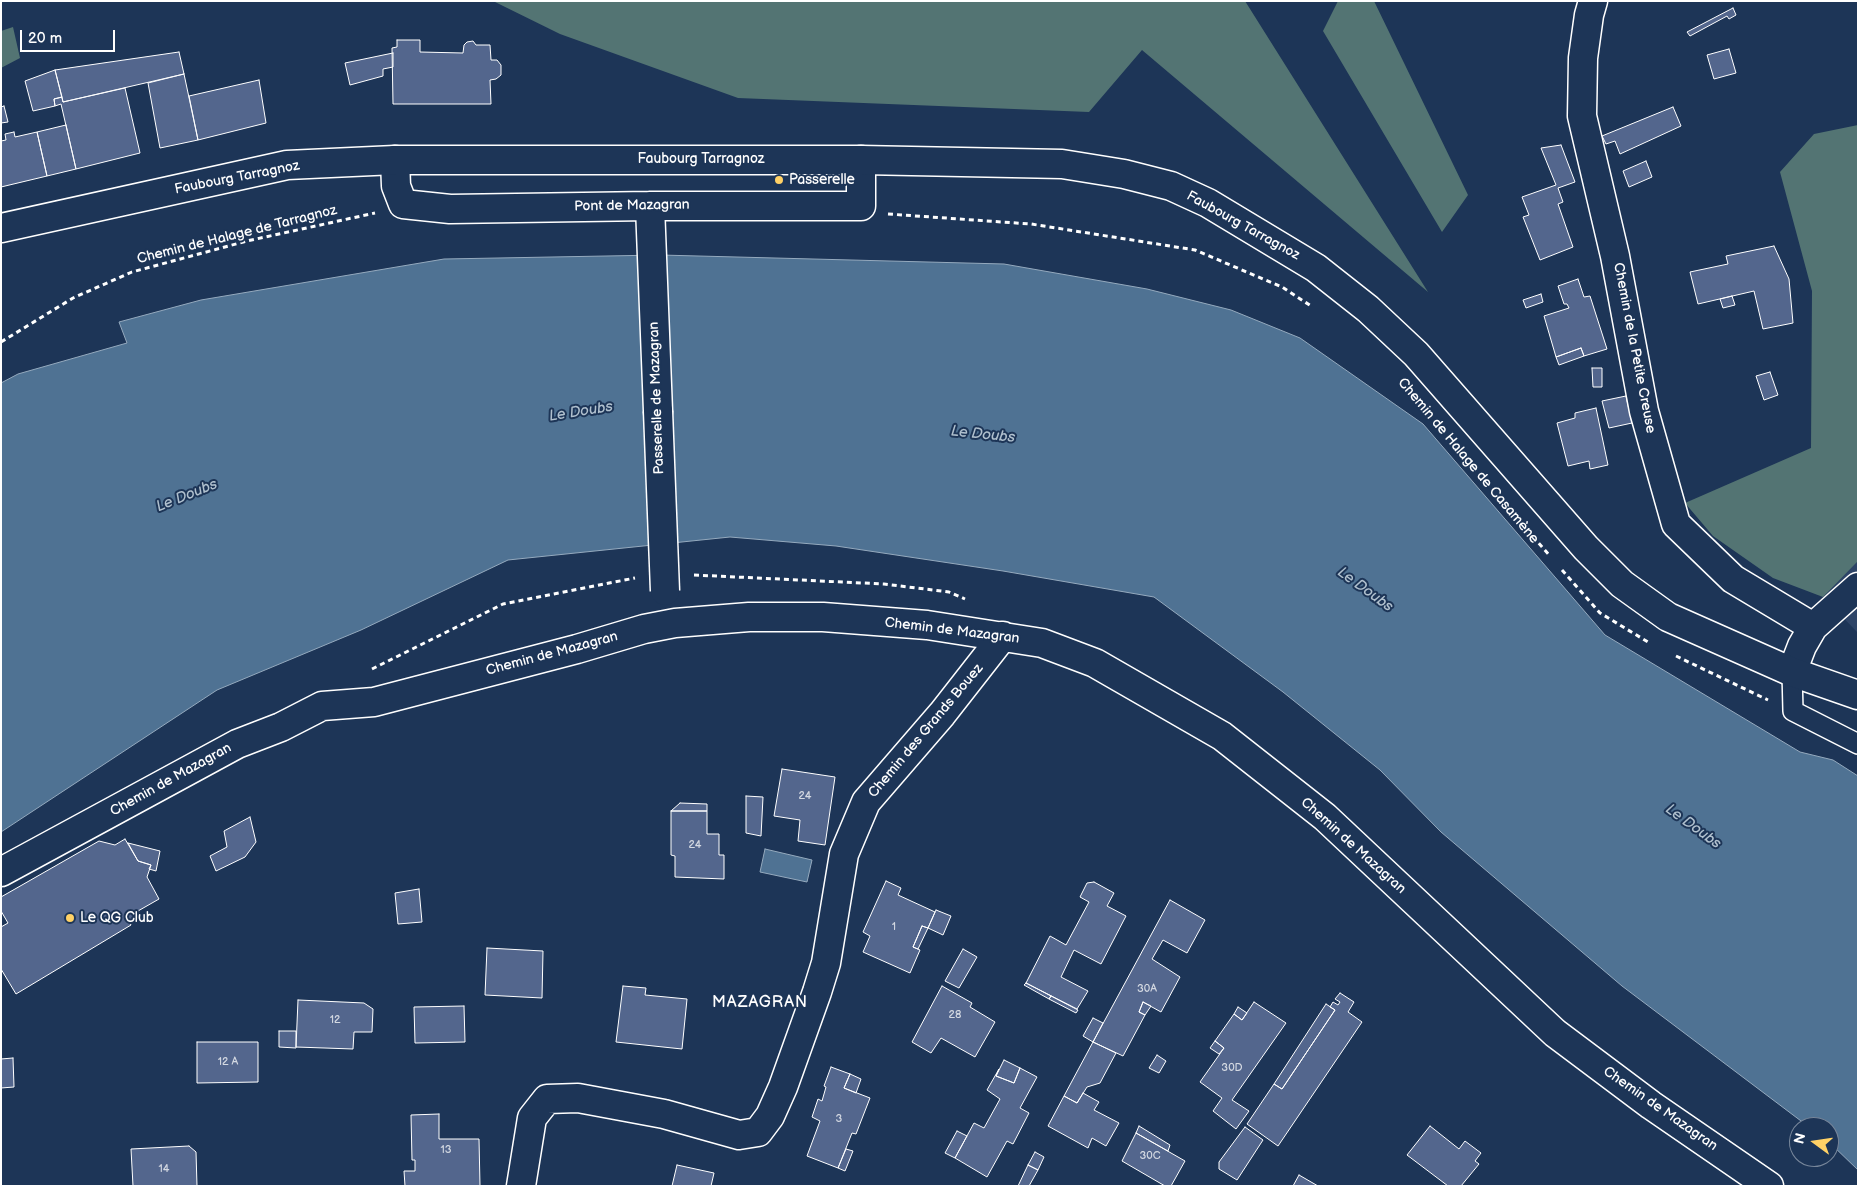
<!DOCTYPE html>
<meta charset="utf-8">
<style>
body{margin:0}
#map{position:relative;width:1859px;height:1187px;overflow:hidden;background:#1d3557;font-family:"Balsamiq Sans",sans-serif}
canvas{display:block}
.frame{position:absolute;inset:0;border:2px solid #fff;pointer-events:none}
.north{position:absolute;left:1789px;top:1117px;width:50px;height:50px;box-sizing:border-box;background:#1d3557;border:1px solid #77869a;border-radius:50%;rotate:284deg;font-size:14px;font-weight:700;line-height:20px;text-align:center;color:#fff}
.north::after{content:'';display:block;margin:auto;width:18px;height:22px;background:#ffd166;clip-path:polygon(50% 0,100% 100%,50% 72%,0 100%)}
.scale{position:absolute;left:20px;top:30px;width:95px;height:22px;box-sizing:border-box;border:2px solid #fff;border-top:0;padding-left:6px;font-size:15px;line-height:18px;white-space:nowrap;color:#fff;-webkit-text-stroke:4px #1d3557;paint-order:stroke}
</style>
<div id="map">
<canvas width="1859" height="1187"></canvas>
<div class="frame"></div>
<div class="north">N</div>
<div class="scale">20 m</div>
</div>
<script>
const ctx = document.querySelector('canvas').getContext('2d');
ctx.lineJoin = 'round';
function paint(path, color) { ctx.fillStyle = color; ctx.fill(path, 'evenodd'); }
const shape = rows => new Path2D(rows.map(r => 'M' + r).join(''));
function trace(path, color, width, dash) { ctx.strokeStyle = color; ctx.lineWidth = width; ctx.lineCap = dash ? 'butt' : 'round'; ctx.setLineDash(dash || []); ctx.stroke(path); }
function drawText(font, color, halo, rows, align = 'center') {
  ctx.font = font + ' "Balsamiq Sans",sans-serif'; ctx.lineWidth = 4; ctx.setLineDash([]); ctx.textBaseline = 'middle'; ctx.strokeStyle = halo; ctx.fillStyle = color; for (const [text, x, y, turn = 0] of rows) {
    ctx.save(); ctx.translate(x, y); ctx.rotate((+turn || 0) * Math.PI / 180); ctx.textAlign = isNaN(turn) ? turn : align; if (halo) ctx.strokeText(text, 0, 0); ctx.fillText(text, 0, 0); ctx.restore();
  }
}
paint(shape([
 [1858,561,1858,633,1823,597]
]), '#2d4467');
paint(shape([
 [493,1,1245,1,1428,292,1142,50,1089,112,738,98,560,34],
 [1338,1,1374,1,1468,195,1442,232,1323,31],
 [13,27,20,58,1,68,1,31],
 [1858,125,1858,561,1823,597,1773,578,1713,536,1685,503,1811,448,1812,291,1780,172,1814,134]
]), '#537473');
const water = shape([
 [660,255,1004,264,1147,289,1231,310,1300,338,1423,424,1605,635,1800,752,1833,760,1858,776,1858,1170,1829,1142,1829,1127,1809,1127,1622,986,1441,832,1380,770,1283,692,1154,597,1003,571,836,546,730,537,508,560,361,630,217,690,1,832,1,383,18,374,127,343,119,322,201,300,444,259,660,255],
 [765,849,812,860,807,882,760,872,765,849]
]);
paint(water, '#4f7293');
trace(water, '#95aabe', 1);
const building = shape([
 [1733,8,1736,15,1729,19,1727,16,1690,36,1687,32,1733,8],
 [397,40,420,40,420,52,463,53,464,45,467,42,473,41,476,45,490,45,491,60,497,60,501,65,501,75,496,79,490,80,491,104,393,104,392,48,397,47,397,40],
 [1729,49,1736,73,1714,79,1707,55,1729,49],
 [179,52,184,74,63,102,55,70,179,52],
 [393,53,393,67,383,69,383,76,350,85,345,63,393,53],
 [55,70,62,97,54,99,55,106,33,111,25,81,55,70],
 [184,74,198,140,160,148,148,83,184,74],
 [259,80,266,123,198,140,189,96,259,80],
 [125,88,140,153,76,169,61,104,55,106,54,99,62,97,63,102,125,88],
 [4,106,8,122,1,123,1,107,4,106],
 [1673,107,1681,126,1620,154,1615,141,1606,144,1602,136,1673,107],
 [66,125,76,169,47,176,37,132,66,125],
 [14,132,15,137,37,132,47,176,1,187,1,141,6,140,5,134,14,132],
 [1561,145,1575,182,1558,188,1563,202,1558,204,1573,247,1540,260,1523,217,1529,215,1522,197,1556,185,1541,148,1561,145],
 [1646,161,1652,177,1629,187,1623,171,1646,161],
 [1774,246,1789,279,1793,323,1763,329,1754,291,1698,304,1690,272,1728,264,1726,256,1774,246],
 [1578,279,1584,297,1590,296,1607,349,1584,356,1581,348,1556,357,1544,316,1569,308,1567,304,1564,304,1558,286,1578,279],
 [1541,294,1543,302,1526,308,1523,300,1541,294],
 [1732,296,1735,305,1723,308,1720,299,1732,296],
 [1581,348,1584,356,1559,365,1556,357,1581,348],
 [1592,368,1602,368,1602,387,1593,387,1592,368],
 [1770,372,1778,395,1764,400,1756,376,1770,372],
 [1626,396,1632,423,1609,428,1602,401,1626,396],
 [1596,408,1608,465,1590,469,1589,461,1568,466,1557,423,1575,418,1575,413,1596,408],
 [782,769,835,777,825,845,798,841,800,820,774,816,782,769],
 [746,796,763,797,761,836,746,833,746,796],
 [680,803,707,804,707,811,671,811,680,803],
 [671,811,707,811,707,834,719,834,719,855,724,855,724,879,675,877,675,856,671,855,671,811],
 [250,817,256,842,245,857,216,871,210,856,227,847,224,831,250,817],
 [125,839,138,861,151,865,147,877,159,899,138,911,140,914,129,921,131,925,16,994,1,969,1,927,8,923,1,911,1,897,99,841,115,845,125,839],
 [128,843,160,851,156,871,149,869,151,865,138,861,128,843],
 [886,881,901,888,898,895,935,912,928,928,922,926,913,947,920,950,910,973,863,952,870,936,863,932,886,881],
 [1094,882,1114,893,1107,906,1126,916,1101,964,1074,950,1061,977,1088,991,1077,1009,1026,983,1050,936,1066,945,1089,902,1080,897,1087,883,1094,882],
 [419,889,422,922,398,924,395,893,419,889],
 [1170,900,1205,920,1187,953,1163,940,1152,959,1180,977,1161,1012,1143,1002,1139,1012,1145,1015,1123,1056,1093,1042,1170,900],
 [936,910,951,916,943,935,928,928,936,910],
 [922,926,928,928,918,949,913,947,922,926],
 [487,948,543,951,542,998,485,995,487,948],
 [963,949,977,957,959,988,945,981,963,949],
 [1026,983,1051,996,1049,999,1024,985,1026,983],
 [623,986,646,988,645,995,687,999,682,1049,616,1042,623,986],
 [942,986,972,1003,970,1007,995,1022,975,1057,941,1038,931,1053,912,1042,942,986],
 [1340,993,1354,1002,1348,1012,1362,1022,1278,1146,1247,1124,1274,1084,1282,1089,1335,1010,1330,1007,1333,1002,1338,1005,1340,1002,1335,999,1340,993],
 [1051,996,1078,1010,1076,1013,1049,999,1051,996],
 [298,1000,364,1003,373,1009,372,1032,354,1032,353,1049,296,1047,298,1000],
 [1143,1002,1151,1006,1145,1015,1139,1012,1143,1002],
 [1254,1002,1286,1023,1232,1100,1249,1111,1236,1129,1213,1111,1222,1098,1200,1082,1224,1048,1215,1041,1234,1014,1242,1020,1254,1002],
 [1326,1004,1335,1010,1282,1089,1274,1084,1326,1004],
 [464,1006,465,1042,415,1043,414,1007,464,1006],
 [1238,1007,1247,1013,1242,1020,1234,1014,1238,1007],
 [1093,1018,1103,1023,1093,1042,1083,1036,1093,1018],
 [279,1031,296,1031,296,1048,279,1047,279,1031],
 [1215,1041,1224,1048,1219,1054,1210,1048,1215,1041],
 [197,1042,258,1042,258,1082,197,1083,197,1042],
 [1093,1042,1116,1053,1100,1083,1087,1087,1077,1103,1064,1096,1093,1042],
 [1157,1055,1166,1061,1159,1073,1149,1068,1157,1055],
 [13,1058,14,1087,1,1088,1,1059,13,1058],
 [1004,1060,1020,1068,1014,1083,996,1076,1004,1060],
 [831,1067,850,1074,844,1088,870,1098,856,1134,852,1133,838,1168,807,1156,820,1121,812,1117,818,1099,822,1101,826,1087,824,1086,831,1067],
 [1020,1068,1037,1077,1020,1108,1029,1113,1013,1144,1007,1141,987,1177,955,1158,974,1123,984,1128,1000,1099,987,1090,999,1069,996,1076,1014,1083,1020,1068],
 [850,1074,861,1079,856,1093,844,1088,850,1074],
 [1083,1093,1099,1102,1094,1110,1119,1123,1106,1146,1092,1138,1088,1148,1048,1126,1064,1096,1077,1103,1083,1093],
 [439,1114,439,1139,479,1139,480,1186,405,1186,404,1171,415,1171,415,1160,412,1160,411,1115,439,1114],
 [1139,1126,1170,1145,1168,1151,1136,1133,1139,1126],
 [1430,1126,1459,1149,1465,1141,1481,1153,1475,1161,1479,1164,1461,1186,1448,1186,1407,1155,1430,1126],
 [1245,1127,1263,1140,1237,1180,1219,1169,1219,1162,1245,1127],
 [957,1131,967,1136,955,1158,945,1153,957,1131],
 [1136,1133,1185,1161,1171,1186,1165,1186,1122,1161,1136,1133],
 [189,1146,196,1152,197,1186,133,1186,131,1149,189,1146],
 [846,1149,853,1151,845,1171,838,1168,846,1149],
 [1035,1152,1044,1157,1038,1170,1028,1165,1035,1152],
 [677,1165,714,1173,711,1186,672,1186,677,1165],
 [1028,1165,1038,1170,1029,1186,1018,1186,1028,1165],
 [1299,1175,1318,1186,1293,1186,1299,1175]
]);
paint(building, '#53668d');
trace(building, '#fff', 1);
const lane = shape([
 [1792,672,1793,711,1858,744]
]);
const street = shape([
 [1593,1,1589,15,1583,58,1582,116,1615,256,1644,411,1676,524,1733,579,1813,627],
 [395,160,396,186,403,204,450,209,650,206,861,206,861,160],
 [650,206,658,411],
 [1792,672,1802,646,1813,627,1858,587],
 [1,872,237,744,281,727,322,706,374,702,577,649,644,629,675,623,749,617,823,617,927,625,1042,643,1095,663,1222,736,1325,817,1555,1033,1651,1105,1769,1186],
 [521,1186,532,1118,547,1099,578,1098,664,1114,739,1135,758,1132,770,1116,783,1087,817,992,826,963,844,854,866,802,942,714,1003,636]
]);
const secondary = shape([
 [1,228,287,165,395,160,861,160,1062,164,1124,174,1171,186,1208,203,1316,268,1368,309,1416,354,1586,548,1622,584,1668,617,1792,672,1858,695]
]);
trace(lane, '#fff', 22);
trace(street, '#fff', 31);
trace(secondary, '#fff', 31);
trace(shape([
 [888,214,1031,224,1195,250,1282,287,1311,306],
 [1,342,73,298,132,272,247,241,375,213],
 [1521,523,1550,556],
 [1562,570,1600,613,1648,642],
 [694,575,884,584,949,592,965,599],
 [1676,656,1768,700],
 [372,669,503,604,635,578]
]), '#fff', 3, [5, 4]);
trace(lane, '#1d3557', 19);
trace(street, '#1d3557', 28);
trace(secondary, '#1d3557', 28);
const streetBridge = shape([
 [658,411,665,591]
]);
trace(streetBridge, '#fff', 31, []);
trace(streetBridge, '#1d3557', 28);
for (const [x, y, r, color] of [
 [779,180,5,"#ffd166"],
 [70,918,5,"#ffd166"]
]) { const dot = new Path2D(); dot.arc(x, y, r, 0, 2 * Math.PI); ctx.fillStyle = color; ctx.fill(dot); trace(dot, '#1d3557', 2); }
drawText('11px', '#d4d9e2', null, [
 ["24",805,796],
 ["24",695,845],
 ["1",894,927],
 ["30A",1147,989],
 ["28",955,1015],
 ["12",335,1020],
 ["12 A",228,1062],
 ["30D",1232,1068],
 ["3",839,1119],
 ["13",446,1150],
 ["30C",1150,1156],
 ["14",164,1169]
]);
drawText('14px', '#fff', '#1d3557', [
 ["Faubourg Tarragnoz",701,159],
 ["Faubourg Tarragnoz",237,178,-11],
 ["Pont de Mazagran",632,206,-1],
 ["Faubourg Tarragnoz",1243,226,29],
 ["Chemin de Halage de Tarragnoz",237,235,-14],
 ["Chemin de la Petite Creuse",1634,348,79],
 ["Passerelle de Mazagran",657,398,-92],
 ["Chemin de Halage de Casamène",1468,461,50],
 ["Chemin de Mazagran",952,631,7],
 ["Chemin de Mazagran",552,654,-15],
 ["Chemin des Grands Bouez",926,731,-50],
 ["Chemin de Mazagran",171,780,-29],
 ["Chemin de Mazagran",1353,846,42],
 ["Chemin de Mazagran",1660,1109,35]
]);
drawText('14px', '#fff', '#1d3557', [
 ["Passerelle",789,180],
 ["Le QG Club",80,918]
], 'left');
drawText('italic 15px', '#b0c0ce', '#1d3557', [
 ["Le Doubs",581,412,-9],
 ["Le Doubs",983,435,6],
 ["Le Doubs",187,496,-22],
 ["Le Doubs",1365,590,36],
 ["Le Doubs",1693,827,36]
]);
ctx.letterSpacing = '1px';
drawText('16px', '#fff', '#1d3557', [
 ["MAZAGRAN",760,1003]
]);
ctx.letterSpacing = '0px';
</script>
